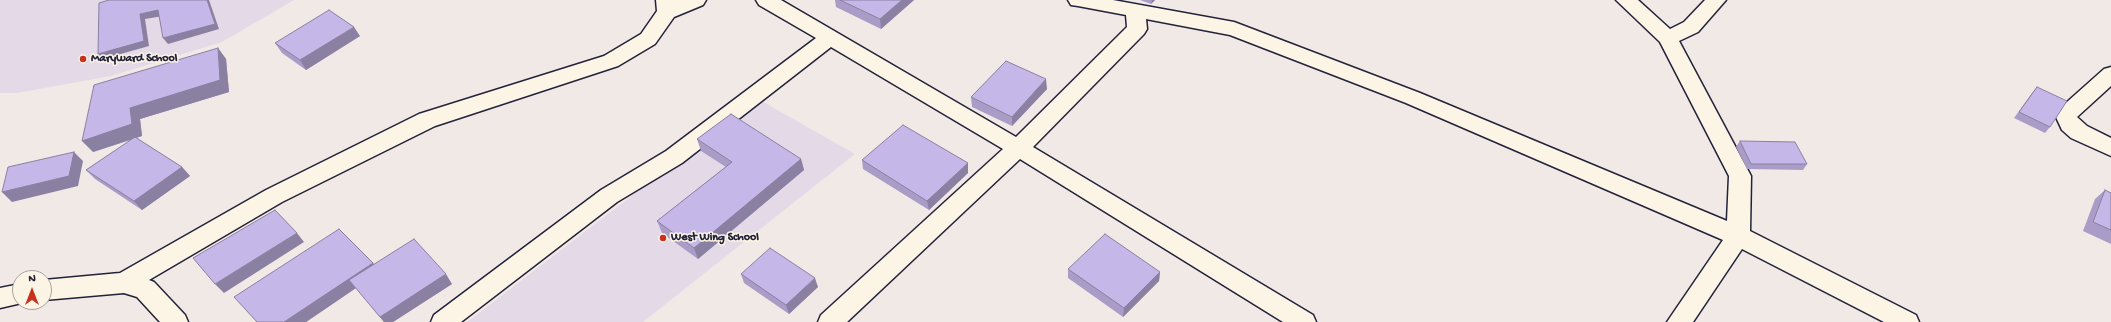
<!DOCTYPE html>
<style>
body{margin:0}
#map{position:relative;width:2111px;height:322px;overflow:hidden;background:#f1e9e6;font-family:"Gochi Hand",sans-serif}
canvas{display:block}
.north{position:absolute;left:12px;top:270px;width:40px;height:40px;box-sizing:border-box;background:#fcf5e5;border:1px solid #a5a1a1;border-radius:50%;rotate:0deg;font-size:11px;font-weight:700;line-height:16px;text-align:center;color:#22223b}
.north::after{content:'';display:block;margin:auto;width:14px;height:18px;background:#c8321e;clip-path:polygon(50% 0,100% 100%,50% 72%,0 100%)}
</style>
<div id="map">
<canvas width="2111" height="322"></canvas>
<div class="north">N</div>
</div>
<script>
const ctx = document.querySelector('canvas').getContext('2d');
ctx.lineJoin = 'round';
function paint(path, color) { ctx.fillStyle = color; ctx.fill(path, 'evenodd'); }
const shape = rows => new Path2D(rows.map(r => 'M' + r).join(''));
function trace(path, color, width, dash) { ctx.strokeStyle = color; ctx.lineWidth = width; ctx.lineCap = dash ? 'butt' : 'round'; ctx.setLineDash(dash || []); ctx.stroke(path); }
function drawText(font, color, halo, rows, align = 'center') {
  ctx.font = font + ' "Gochi Hand",sans-serif'; ctx.lineWidth = 3; ctx.setLineDash([]); ctx.textBaseline = 'middle'; ctx.strokeStyle = halo; ctx.fillStyle = color; for (const [text, x, y, turn = 0] of rows) {
    ctx.save(); ctx.translate(x, y); ctx.rotate((+turn || 0) * Math.PI / 180); ctx.textAlign = isNaN(turn) ? turn : align; if (halo) ctx.strokeText(text, 0, 0); ctx.fillText(text, 0, 0); ctx.restore();
  }
}
paint(shape([
 [0,0,294,0,222,42,111,76,17,93,0,93],
 [758,99,855,154,643,322,467,322]
]), '#e4dae7');
const street = shape([
 [656,0,706,0,703,5,674,17,655,44,618,66,435,126,282,202,149,280,154,282,185,315,188,322,160,322,137,297,124,293,44,300,44,280,120,273,266,190,419,114,604,56,641,34,657,11,656,0],
 [756,0,781,0,1016,137,1127,27,1126,15,1078,6,1071,5,1068,0,1113,0,1234,22,1420,93,1727,221,1729,176,1660,42,1616,0,1638,0,1670,29,1684,22,1705,0,1726,0,1698,32,1679,41,1751,176,1750,231,1916,315,1919,322,1884,322,1742,249,1693,322,1667,322,1723,240,1406,103,1230,35,1146,19,1147,29,1144,34,1033,147,1313,315,1316,322,1283,322,1020,159,847,322,818,322,821,315,1003,149,831,47,682,163,617,202,461,322,431,322,434,315,601,190,666,151,816,38,759,5,756,0],
 [2111,67,2111,86,2077,117,2087,126,2111,138,2111,156,2071,138,2062,130,2055,115,2058,110,2104,69,2111,67],
 [20,284,20,302,26,302,0,308,0,288,20,284]
]);
trace(street, '#22223b', 3);
paint(street, '#fcf5e5');
paint(shape([
 [835,0,914,0,881,29,836,7],
 [1140,0,1155,0,1151,4],
 [360,36,306,70,282,53,275,43],
 [218,48,226,59,229,92,140,119,142,136,136,138,182,167,190,176,142,210,95,179,86,170,133,139,93,152],
 [2037,87,2050,127,2045,133,2014,118,2032,93],
 [1047,89,1012,126,972,107,971,97],
 [697,139,801,159,804,170,698,259,662,233,657,221,726,167,701,151],
 [1740,141,1807,164,1803,170,1747,169,1736,147],
 [862,160,968,163,968,173,929,210,863,169],
 [2105,190,2111,193,2111,244,2083,231,2095,199],
 [373,263,374,264,452,284,393,322,384,322,356,288,306,322,257,322],
 [1068,269,1160,272,1159,281,1123,317,1068,278],
 [741,274,818,287,789,314,744,283]
]), '#a99dc8');
paint(shape([
 [207,0,209,0,219,29,168,44,163,38],
 [902,0,914,0,881,29,880,19],
 [1152,0,1155,0,1151,4],
 [158,10,163,16,145,19,149,46,103,59,98,54,140,14],
 [354,27,360,36,306,70,300,60],
 [218,48,226,59,229,92,140,119,142,136,93,152,82,141],
 [1046,79,1047,89,1012,126,1012,117],
 [74,152,83,161,78,186,12,202,2,192],
 [801,159,804,170,698,259,694,248],
 [968,163,968,173,929,210,927,201],
 [182,167,190,176,142,210,134,201],
 [297,233,304,242,224,293,215,284],
 [373,263,380,272,349,280,356,288,306,322,284,322],
 [1160,272,1159,281,1123,317,1124,308],
 [446,274,452,284,393,322,384,322,380,317],
 [815,278,818,287,789,314,786,305]
]), '#8a80a2');
const building = shape([
 [109,0,207,0,215,24,163,38,158,10,140,14,144,41,98,54,99,3,109,0],
 [840,0,902,0,880,19,840,0],
 [329,10,354,27,300,60,275,43,329,10],
 [218,48,220,80,130,108,132,124,82,141,94,85,218,48],
 [1006,61,1046,79,1012,117,971,97,1006,61],
 [2037,87,2067,101,2050,127,2019,112,2037,87],
 [731,114,801,159,694,248,657,221,732,162,697,139,731,114],
 [903,125,968,163,927,201,862,160,903,125],
 [135,137,182,167,134,201,86,170,135,137],
 [1740,141,1795,142,1807,164,1751,164,1740,141],
 [74,152,69,176,2,192,8,167,74,152],
 [2105,190,2111,193,2111,230,2093,222,2105,190],
 [275,210,297,233,215,284,193,258,275,210],
 [339,229,373,263,284,322,257,322,234,297,339,229],
 [1105,234,1160,272,1124,308,1068,269,1105,234],
 [414,239,446,274,380,317,349,280,414,239],
 [770,248,815,278,786,305,741,274,770,248]
]);
paint(building, '#c5b7e8');
trace(building, '#8a80a2', 1);
for (const [x, y, r, color] of [
 [83,59,4,"#c8321e"],
 [663,238,4,"#c8321e"]
]) { const dot = new Path2D(); dot.arc(x, y, r, 0, 2 * Math.PI); ctx.fillStyle = color; ctx.fill(dot); trace(dot, '#fcf5e5', 1.5); }
drawText('bold 12px', '#22223b', '#fcf5e5', [
 ["Maryward School",91,59],
 ["West Wing School",671,238]
], 'left');
</script>
